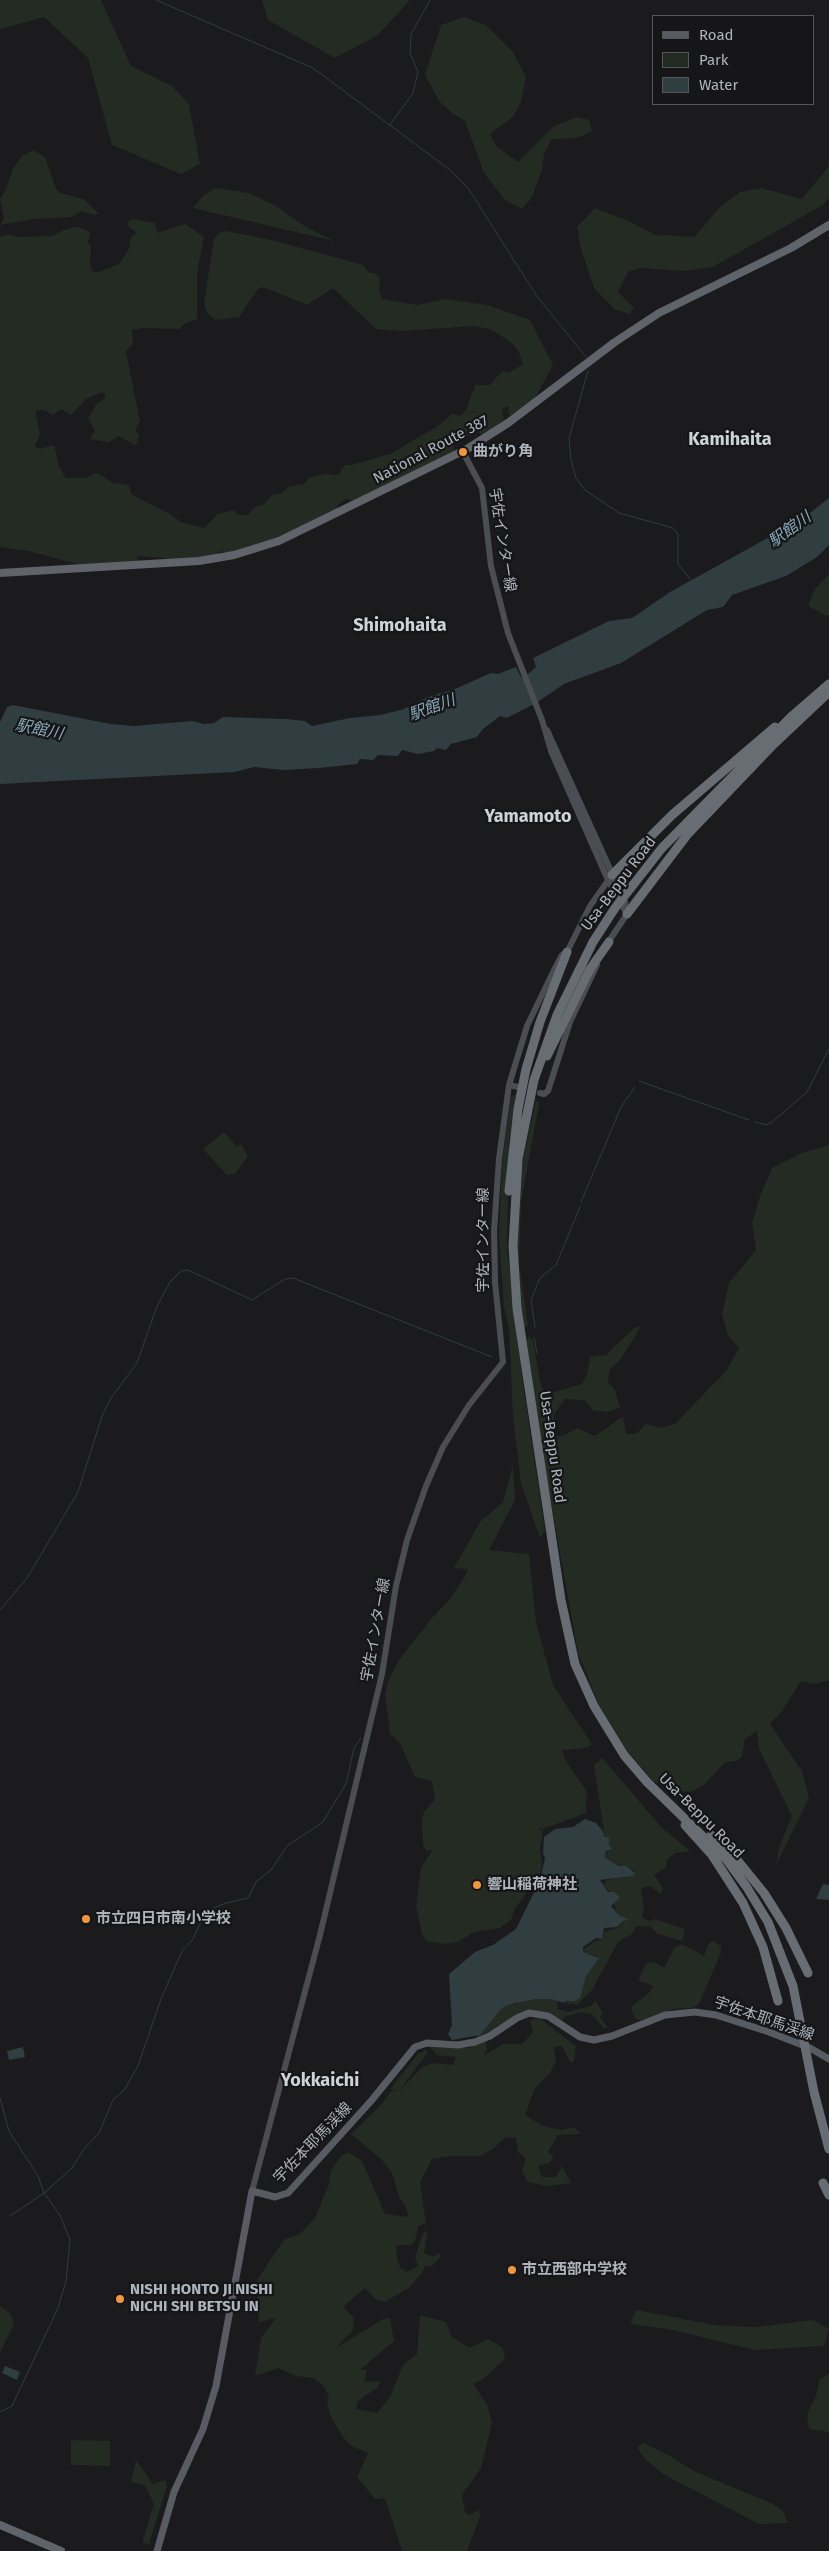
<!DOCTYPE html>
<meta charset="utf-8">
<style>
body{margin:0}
#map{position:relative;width:829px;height:2551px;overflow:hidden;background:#1b1b1d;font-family:"Fira Sans",sans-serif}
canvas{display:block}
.legend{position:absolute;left:652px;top:15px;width:162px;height:90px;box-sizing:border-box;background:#161618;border:1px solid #52555a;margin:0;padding:6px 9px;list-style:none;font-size:15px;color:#adb4bc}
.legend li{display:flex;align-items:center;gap:10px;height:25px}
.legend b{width:25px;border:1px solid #52555a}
</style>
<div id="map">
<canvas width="829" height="2551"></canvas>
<ul class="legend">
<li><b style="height:6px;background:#585b61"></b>Road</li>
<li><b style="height:14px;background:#232b22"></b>Park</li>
<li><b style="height:14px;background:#303d41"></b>Water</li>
</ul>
</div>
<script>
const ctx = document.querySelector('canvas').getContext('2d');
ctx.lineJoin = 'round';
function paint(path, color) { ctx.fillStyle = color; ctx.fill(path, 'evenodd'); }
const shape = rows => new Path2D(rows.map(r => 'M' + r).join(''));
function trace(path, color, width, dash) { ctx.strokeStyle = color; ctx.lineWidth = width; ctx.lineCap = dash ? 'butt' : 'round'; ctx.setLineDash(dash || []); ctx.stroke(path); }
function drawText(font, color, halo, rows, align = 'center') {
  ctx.font = font + ' "Fira Sans","Noto Sans JP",sans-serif'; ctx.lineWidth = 4.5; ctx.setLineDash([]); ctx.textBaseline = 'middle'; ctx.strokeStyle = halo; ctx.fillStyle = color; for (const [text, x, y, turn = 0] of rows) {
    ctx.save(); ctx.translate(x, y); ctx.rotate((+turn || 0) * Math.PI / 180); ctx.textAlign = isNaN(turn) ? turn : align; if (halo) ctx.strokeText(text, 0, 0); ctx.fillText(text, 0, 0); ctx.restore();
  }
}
paint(shape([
 [0,0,101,0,131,66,172,86,189,104,200,164,181,174,112,145,88,58,44,17,0,29],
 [262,0,410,0,378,35,335,58,268,20],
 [464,17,486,25,513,52,526,77,521,102,513,117,490,134,496,146,518,162,554,126,577,117,589,120,592,131,577,138,552,139,544,153,542,170,532,197,522,209,505,200,484,173,465,121,452,113,439,101,425,75,441,25],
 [33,150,45,157,56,189,60,193,84,199,99,214,94,215,82,211,71,217,33,219,0,225,4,218,0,199,6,189,13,168,22,156],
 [829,166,829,198,823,205,713,267,684,271,640,268,628,272,618,292,634,308,630,314,614,309,594,288,581,249,577,227,595,208,631,222,655,235,694,237,718,209,740,192,761,188,802,199],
 [216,188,249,193,276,206,306,227,334,241,193,208,204,195],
 [132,219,155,223,157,233,185,224,204,237,197,273,197,319,186,323,179,329,144,328,132,330,133,344,126,351,140,421,135,431,139,435,137,444,134,445,119,436,109,442,90,439,95,431,88,418,96,405,105,398,105,394,102,392,86,399,71,415,61,409,53,415,44,410,37,410,36,415,40,434,35,446,39,449,54,445,59,467,66,478,86,478,95,473,99,474,113,483,129,485,131,494,172,515,180,522,204,528,218,514,234,510,238,515,248,515,254,508,264,504,272,495,282,493,288,487,304,484,309,478,324,474,338,475,345,465,351,465,390,454,438,426,452,414,461,416,467,408,475,385,490,385,502,371,509,373,523,364,519,352,512,343,490,329,474,326,403,331,376,329,333,288,307,305,263,287,258,289,239,317,215,320,208,314,204,304,214,238,221,232,227,231,276,241,363,265,370,273,375,273,380,278,379,290,382,299,417,305,445,299,487,305,530,320,553,365,532,404,513,416,509,415,508,406,502,409,504,420,501,424,483,435,478,432,471,434,454,443,454,452,354,501,346,499,338,505,336,511,273,541,229,553,221,551,215,556,179,559,137,556,137,562,86,566,28,551,0,547,0,237,8,234,18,237,52,236,63,230,76,227,83,229,90,232,88,243,91,246,90,265,93,272,99,272,119,264,129,249,131,237,137,233,129,227,128,223],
 [829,574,829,615,826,616,808,606,815,589],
 [516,1094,509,1141,507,1249,523,1384,545,1531,540,1538,521,1483,513,1417,509,1329,504,1307,499,1235,502,1164,511,1097],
 [536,1099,539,1104,521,1202,519,1263,528,1325,524,1328,516,1259,521,1169],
 [224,1132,237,1147,241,1144,248,1156,235,1174,227,1175,203,1149],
 [829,1145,829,1680,816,1684,801,1681,782,1711,770,1724,802,1771,809,1798,776,1865,780,1845,792,1816,759,1749,757,1731,745,1739,742,1757,736,1761,725,1762,704,1785,691,1792,678,1791,653,1781,628,1752,599,1705,578,1653,544,1464,526,1339,529,1336,533,1341,540,1382,544,1391,551,1393,582,1384,587,1375,590,1357,606,1355,634,1328,642,1325,620,1360,610,1369,608,1382,615,1390,620,1408,608,1412,594,1411,584,1400,565,1399,554,1414,553,1437,565,1435,577,1428,595,1436,623,1416,626,1434,636,1434,646,1424,661,1428,675,1424,726,1371,739,1348,728,1336,722,1314,729,1283,756,1250,752,1224,760,1196,772,1168,802,1153],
 [513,1465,515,1500,489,1550,529,1554,536,1622,553,1685,592,1744,586,1748,562,1750,566,1761,587,1792,586,1813,543,1829,537,1828,543,1831,540,1848,542,1866,540,1874,514,1910,511,1920,500,1928,474,1932,458,1942,444,1944,426,1941,422,1934,416,1906,421,1868,433,1849,426,1851,423,1845,422,1821,424,1812,435,1799,432,1781,415,1777,401,1745,390,1733,385,1695,388,1681,399,1660,432,1618,450,1599,464,1578,468,1569,454,1568,480,1522,503,1502],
 [602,1758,662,1828,690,1851,675,1853,667,1860,666,1868,654,1875,663,1888,661,1894,650,1886,641,1888,644,1910,641,1916,648,1921,655,1919,684,1929,684,1935,682,1941,658,1934,651,1927,637,1926,631,1935,618,1942,592,1990,576,2006,574,2003,567,2005,567,2002,579,1995,582,1978,597,1956,582,1952,585,1948,597,1940,602,1940,604,1932,618,1928,624,1920,617,1915,614,1904,618,1899,603,1886,607,1880,625,1877,636,1871,605,1860,607,1852,611,1849,606,1845,594,1765],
 [712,1941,721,1946,721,1952,699,2004,692,2008,673,2009,641,2020,636,2019,631,2009,633,2005,649,1993,653,1986,638,1980,646,1964,655,1962,664,1968,675,1947,682,1944,704,1956,708,1944],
 [553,1996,558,2002,557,2009,568,2012,591,2006,595,2001,603,2013,600,2017,608,2028,603,2028,592,2014,581,2012,564,2017,562,2021,542,2011,532,2011,511,2018,508,2025,486,2040,487,2050,483,2056,503,2044,522,2044,533,2032,530,2021,539,2018,576,2046,574,2062,570,2062,562,2046,554,2047,556,2061,550,2073,535,2088,525,2115,543,2126,563,2130,574,2127,581,2134,558,2135,548,2152,554,2157,549,2163,538,2166,542,2177,556,2177,562,2166,571,2183,547,2186,528,2182,522,2171,526,2159,518,2152,516,2138,506,2137,493,2149,480,2156,450,2156,432,2159,420,2183,426,2223,418,2226,416,2238,412,2245,396,2245,397,2258,401,2269,407,2272,418,2266,415,2257,423,2233,428,2230,424,2253,433,2257,439,2253,441,2256,432,2266,424,2266,424,2270,410,2287,385,2302,376,2300,365,2288,343,2307,354,2318,353,2330,336,2348,383,2319,390,2318,394,2341,360,2370,367,2370,364,2382,380,2381,377,2388,358,2401,356,2409,377,2413,390,2397,403,2365,417,2354,420,2315,446,2322,452,2337,469,2348,488,2339,503,2348,505,2359,483,2379,473,2384,487,2404,492,2423,481,2468,462,2495,465,2512,469,2515,479,2510,480,2517,467,2551,402,2551,385,2498,375,2499,357,2477,368,2453,351,2446,343,2437,331,2417,327,2404,329,2396,323,2385,314,2378,296,2376,278,2368,255,2376,261,2338,276,2318,259,2322,257,2280,281,2244,285,2239,300,2234,315,2218,329,2184,331,2170,341,2156,348,2152,362,2161,385,2214,409,2217,405,2205,399,2197,393,2175,382,2160,351,2134,381,2105,391,2091,398,2091,390,2089,418,2054,426,2050,428,2052,399,2091,421,2068,432,2063,453,2065,456,2057,437,2055,429,2046,470,2048,476,2038,504,2004,509,2001,515,2005,520,1999],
 [0,2306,11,2314,14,2324,0,2353],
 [636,2310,715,2325,756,2327,813,2320,829,2329,824,2346,755,2350,668,2329,630,2324],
 [829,2374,829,2432,809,2429,807,2415,816,2396,820,2379],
 [71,2440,110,2441,110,2466,71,2465],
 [643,2443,668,2455,694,2471,773,2504,783,2511,788,2523,759,2524,663,2474,646,2460,637,2448],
 [136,2460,153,2484,165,2480,167,2486,149,2544,142,2543,154,2504,145,2485,131,2482]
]), '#232b22');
paint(shape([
 [829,498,829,545,817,557,786,576,732,595,723,607,707,610,621,663,564,684,536,703,507,718,500,716,483,729,477,737,451,744,446,750,437,748,434,751,418,754,402,750,398,756,378,755,373,760,360,759,357,764,319,768,283,770,254,767,235,772,0,784,0,722,7,707,13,705,111,724,134,726,192,721,204,724,214,723,223,717,286,719,305,721,312,726,350,718,380,715,404,709,428,697,455,689,491,673,498,674,516,667,521,677,527,675,536,667,533,658,609,621,632,618,670,592,802,519],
 [585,1819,596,1823,603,1831,604,1836,609,1838,609,1845,612,1849,606,1851,605,1858,619,1866,626,1866,635,1873,633,1876,600,1880,608,1892,614,1892,619,1896,619,1899,611,1906,619,1915,629,1920,623,1921,617,1927,604,1928,602,1939,596,1938,583,1947,583,1952,599,1958,586,1976,580,1998,574,2001,566,2001,565,2003,551,1999,535,1999,507,2005,501,2009,480,2035,452,2040,448,2034,452,2025,449,1974,475,1952,493,1945,516,1929,540,1880,545,1858,543,1854,544,1837,555,1829,573,1827],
 [823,1884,829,1885,829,1900,816,1899],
 [23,2047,25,2057,9,2060,7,2051],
 [5,2366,20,2372,17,2380,2,2373]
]), '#303d41');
trace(shape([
 [156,0,313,68,450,170,468,188,536,295,586,357],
 [389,126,413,93,418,72,410,53,411,34,430,0],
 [588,371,569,438,571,460,576,478,585,490,619,513,673,528,678,534,678,564,691,580],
 [639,1081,749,1120],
 [755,1122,766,1125,771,1123,807,1092,829,1049],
 [581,1202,621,1107,635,1087],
 [535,1327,531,1300,540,1278,556,1265,580,1207],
 [534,1337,537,1353],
 [0,1610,27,1578,78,1492,102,1416,111,1398,137,1363,157,1306,170,1282,181,1271,188,1270,252,1300,285,1279,293,1278,492,1357],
 [0,2098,9,2131,38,2176,44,2193,10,2216],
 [0,2412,12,2406,58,2308,66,2281,70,2240,60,2215,44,2193,72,2168,83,2150,99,2133,113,2100,125,2089,138,2066,161,1999,182,1951,193,1939,206,1911,226,1903,248,1898,256,1882,271,1870,288,1845,322,1823,346,1784,354,1748,361,1738]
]), '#303d41', 1);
trace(shape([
 [463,452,482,488,491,566,508,633,542,720,551,751,608,880,627,914],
 [547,730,625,902,627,914,607,944],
 [509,1085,518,1087],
 [540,1093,544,1094,548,1091,570,1022,597,965],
 [252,2191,320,1935,382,1674,396,1586,407,1540,426,1486,443,1447,469,1405,503,1362,495,1282,494,1231,499,1159,509,1085,527,1026,554,970,562,955,567,952,590,906,612,875]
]), '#4a4d52', 6);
trace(shape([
 [157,2551,174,2492,203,2429,216,2386,252,2191,275,2197,288,2193,371,2101,415,2047,427,2043,458,2045,475,2042,490,2036,517,2018,529,2013,548,2016,580,2037,594,2040,612,2036,665,2015,695,2012,716,2015,769,2032,810,2048,829,2059]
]), '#585b61', 7);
trace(shape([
 [0,573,199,561,234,555,279,541,467,449,508,423,615,342,659,313,791,248,829,225],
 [0,2525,61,2551]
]), '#60646a', 8);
trace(shape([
 [829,684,791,717,662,848,615,908,593,942,557,1015,534,1080,518,1159,513,1246,517,1308,561,1600,575,1664,594,1706,624,1755,647,1782,726,1859,746,1886,768,1922,793,1986,814,2092,829,2149],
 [612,875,672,815,775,727],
 [627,914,687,835,774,744,829,692],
 [547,1056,590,969,609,942],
 [509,1191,518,1109,526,1069,540,1022,567,952],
 [685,1825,712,1855,743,1903,763,1947,778,2001],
 [711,1835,738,1861,764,1893,786,1928,808,1973],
 [823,2183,829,2195]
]), '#686d73', 9);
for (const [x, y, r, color] of [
 [463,452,5,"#ef9640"],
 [477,1885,5,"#ef9640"],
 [86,1919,5,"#ef9640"],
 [512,2270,5,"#ef9640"],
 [120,2299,5,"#ef9640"]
]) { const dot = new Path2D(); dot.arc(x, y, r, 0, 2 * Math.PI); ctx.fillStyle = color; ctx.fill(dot); trace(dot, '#161618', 2); }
drawText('15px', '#adb4bc', '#161618', [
 ["National Route 387",431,450,-28],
 ["宇佐インター線",502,540,81],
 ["Usa-Beppu Road",619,884,-53],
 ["宇佐インター線",484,1240,-90],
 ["Usa-Beppu Road",552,1447,82],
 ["宇佐インター線",376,1630,-80],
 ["Usa-Beppu Road",701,1816,45],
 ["宇佐本耶馬渓線",764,2019,19],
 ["宇佐本耶馬渓線",313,2143,-46]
]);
drawText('bold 15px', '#adb4bc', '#161618', [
 ["曲がり角",473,452],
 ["響山稲荷神社",487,1885],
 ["市立四日市南小学校",96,1919],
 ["市立西部中学校",522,2270],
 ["NISHI HONTO JI NISHI",130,2290],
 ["NICHI SHI BETSU IN",130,2307]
], 'left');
drawText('italic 16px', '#86a7b6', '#161618', [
 ["駅館川",790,530,-36],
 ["駅館川",432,708,-20],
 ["駅館川",39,730,11]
]);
drawText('bold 18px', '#ced3d8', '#161618', [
 ["Kamihaita",730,440],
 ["Shimohaita",400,626],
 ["Yamamoto",528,817],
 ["Yokkaichi",320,2081]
]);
</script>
